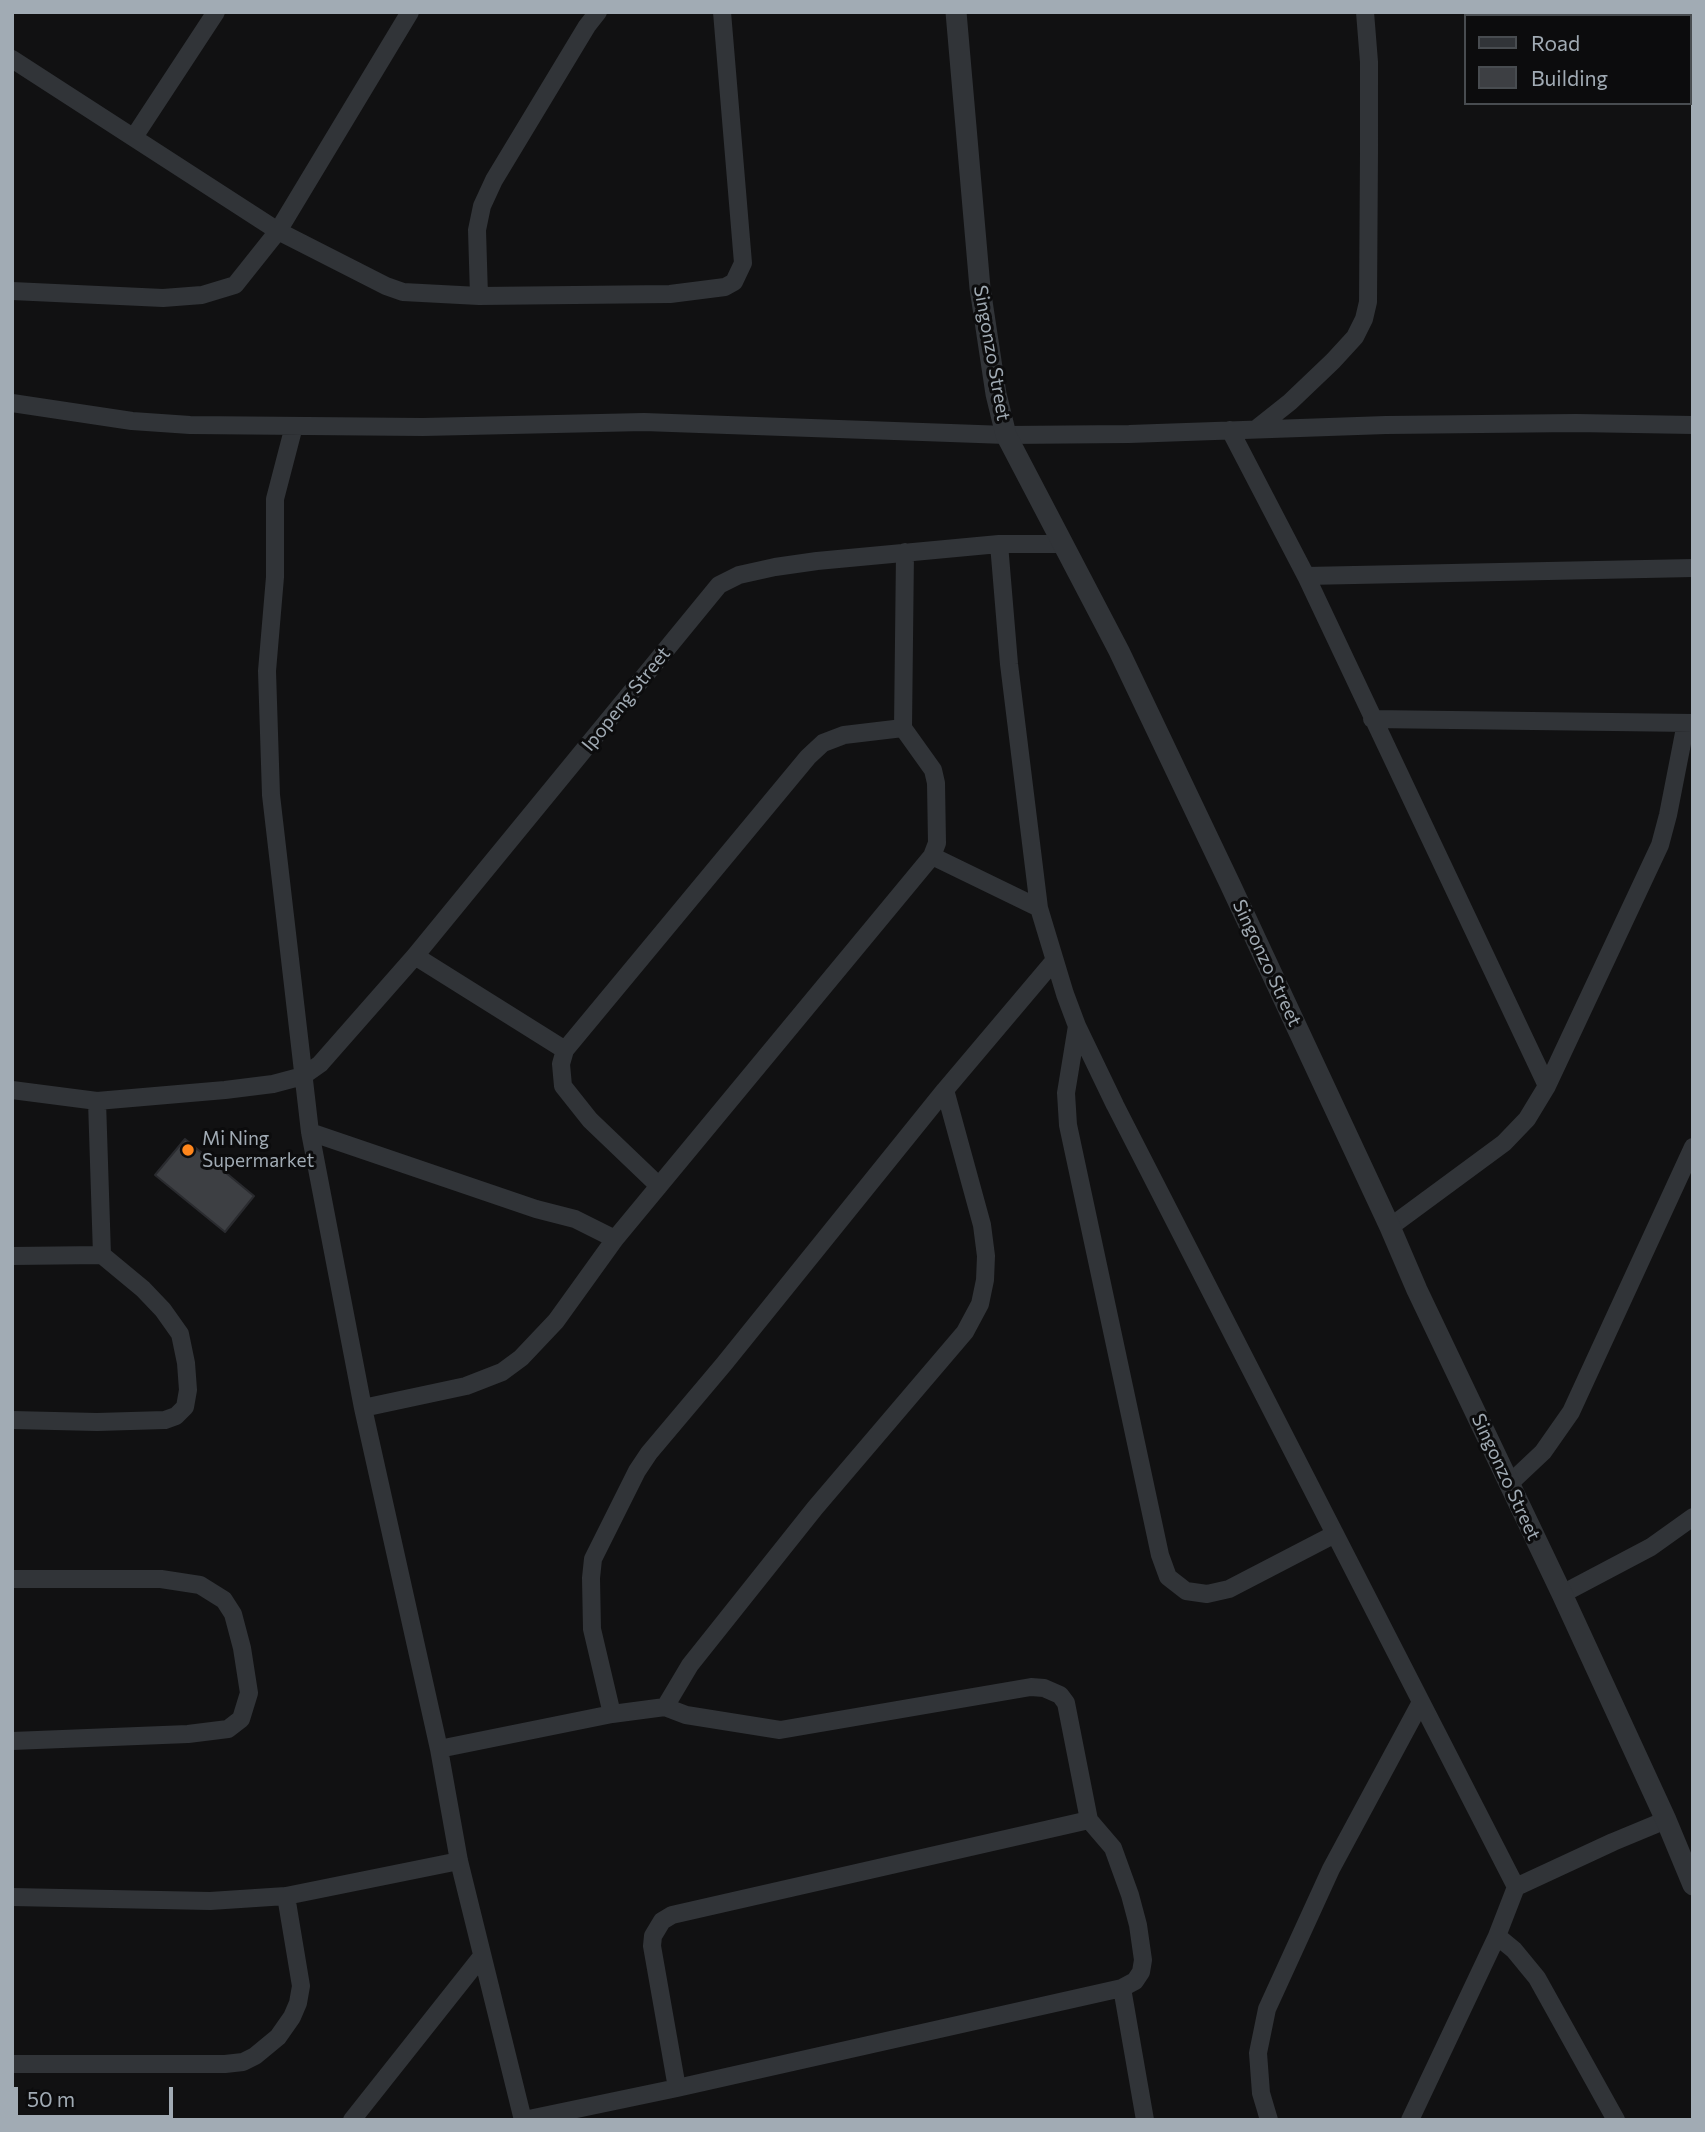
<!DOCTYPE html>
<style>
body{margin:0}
#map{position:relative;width:1705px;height:2132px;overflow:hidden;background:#111112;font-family:Commissioner,sans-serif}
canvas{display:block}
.frame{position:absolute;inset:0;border:14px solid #a1abb4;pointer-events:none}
.legend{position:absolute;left:1464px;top:14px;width:228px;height:91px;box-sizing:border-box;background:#0c0c0d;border:2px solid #484c50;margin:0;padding:9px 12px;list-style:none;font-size:21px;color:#a1abb4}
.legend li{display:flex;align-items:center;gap:14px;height:35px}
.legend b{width:35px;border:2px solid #484c50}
.scale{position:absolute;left:14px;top:2087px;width:159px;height:32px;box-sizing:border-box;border:4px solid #a1abb4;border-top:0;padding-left:9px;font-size:21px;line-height:24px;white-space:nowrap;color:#a1abb4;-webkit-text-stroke:5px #0c0c0d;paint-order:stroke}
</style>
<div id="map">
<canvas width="1705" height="2132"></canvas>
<div class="frame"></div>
<ul class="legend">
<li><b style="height:9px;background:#313438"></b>Road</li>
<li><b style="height:19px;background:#3d3f43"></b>Building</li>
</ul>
<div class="scale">50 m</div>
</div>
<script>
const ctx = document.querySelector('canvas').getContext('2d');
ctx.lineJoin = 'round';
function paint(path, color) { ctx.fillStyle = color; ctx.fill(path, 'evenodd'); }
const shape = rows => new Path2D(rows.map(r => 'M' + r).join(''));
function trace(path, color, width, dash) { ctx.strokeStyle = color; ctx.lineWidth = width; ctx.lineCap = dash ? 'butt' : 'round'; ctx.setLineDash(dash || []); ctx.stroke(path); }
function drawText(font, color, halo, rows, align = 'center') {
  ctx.font = font + ' Commissioner,sans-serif'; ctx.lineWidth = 6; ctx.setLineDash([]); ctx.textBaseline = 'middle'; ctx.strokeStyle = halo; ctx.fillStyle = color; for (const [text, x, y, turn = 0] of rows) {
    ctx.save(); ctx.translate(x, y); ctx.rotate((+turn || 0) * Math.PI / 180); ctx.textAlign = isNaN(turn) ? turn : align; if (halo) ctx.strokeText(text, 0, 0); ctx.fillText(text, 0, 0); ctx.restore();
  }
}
const building = shape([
 [185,1139,254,1196,225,1232,155,1175,185,1139]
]);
paint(building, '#3d3f43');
trace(building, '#2a2b2f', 2);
trace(shape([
 [12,59,278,231,386,286,403,292,479,296,670,294,725,287,734,282,743,263,722,12],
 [134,137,216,12],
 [12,291,163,298,202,295,235,285,278,231,410,12],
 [479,296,477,230,482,206,494,180,587,26,598,12],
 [12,403,132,421,190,425,423,427,644,422,1006,435,1129,434,1386,425,1576,423,1693,425],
 [294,426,275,499,275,577,267,671,271,795,310,1132,363,1408,439,1749,459,1861,523,2120],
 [1256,429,1290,402,1333,361,1355,337,1364,319,1368,302,1369,152,1369,62,1365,12],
 [1230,430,1306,576,1547,1086],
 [999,544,1009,664,1039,908,1065,994,1077,1026,1115,1105,1516,1887],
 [1306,576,1693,568],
 [1372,719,1693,723],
 [932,856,1039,908],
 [415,956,565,1050],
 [1077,1026,1066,1093,1068,1125,1160,1555,1168,1577,1186,1591,1207,1594,1229,1589,1335,1534],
 [12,1090,97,1101,225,1090,273,1084,303,1076,320,1064,415,956,719,585,739,575,775,567,817,561,999,544,1063,544],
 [97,1101,102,1255],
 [310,1132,536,1209,575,1219,615,1239],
 [659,1186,590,1120,563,1086,561,1064,565,1050,808,757,823,743,844,735,903,728],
 [1390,1227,1504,1143,1527,1119,1547,1086,1660,845,1668,815,1686,723],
 [12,1256,102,1255,143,1289,163,1310,180,1334,186,1363,188,1390,185,1407,176,1416,165,1420,97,1422,12,1420],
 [363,1408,466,1386,502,1372,521,1358,556,1321,615,1239,932,856,937,843,936,783,933,770,903,728,905,552],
 [1509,1484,1543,1452,1571,1412,1693,1147],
 [12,1579,161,1579,200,1585,224,1600,233,1614,242,1648,249,1693,241,1719,228,1729,188,1734,12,1741],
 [1562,1594,1651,1547,1693,1517],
 [665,1707,686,1715,780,1730,1031,1687,1044,1688,1060,1695,1066,1703,1089,1820,1113,1848,1130,1895,1138,1925,1143,1960,1141,1972,1135,1981,1122,1988,1145,2120],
 [612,1714,592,1629,591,1578,593,1559,637,1471,649,1453,724,1364,945,1090,1054,961],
 [439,1749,612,1714,665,1707,690,1665,815,1508,965,1332,980,1304,985,1280,986,1256,982,1225,945,1090],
 [12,1897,210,1901,286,1896,459,1861],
 [1497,1936,1514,1950,1537,1978,1616,2120],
 [12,2064,225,2064,243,2062,255,2056,278,2037,292,2017,298,2003,301,1986,286,1896],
 [677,2088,652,1946,653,1936,662,1921,672,1915,1089,1820],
 [352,2120,482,1956],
 [524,2120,677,2088,1122,1988],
 [1269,2120,1261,2093,1258,2053,1267,2009,1331,1869,1421,1702],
 [1410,2120,1497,1936,1516,1887,1613,1842,1666,1820]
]), '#313438', 18);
trace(shape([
 [956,12,980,288,996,394,1006,435,1119,651,1230,884,1390,1227,1417,1290,1562,1594,1666,1820,1693,1885]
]), '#313438', 21);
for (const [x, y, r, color] of [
 [188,1150,7,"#ff861c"]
]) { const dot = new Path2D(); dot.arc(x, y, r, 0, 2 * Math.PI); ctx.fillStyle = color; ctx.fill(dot); trace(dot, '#0c0c0d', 2.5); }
drawText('19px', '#a1abb4', '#0c0c0d', [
 ["Singonzo Street",992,353,80],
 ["Ipopeng Street",626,699,-51],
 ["Singonzo Street",1267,963,65],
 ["Singonzo Street",1506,1477,65]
]);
drawText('19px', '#a1abb4', '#0c0c0d', [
 ["Mi Ning",202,1139],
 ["Supermarket",202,1161]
], 'left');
</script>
